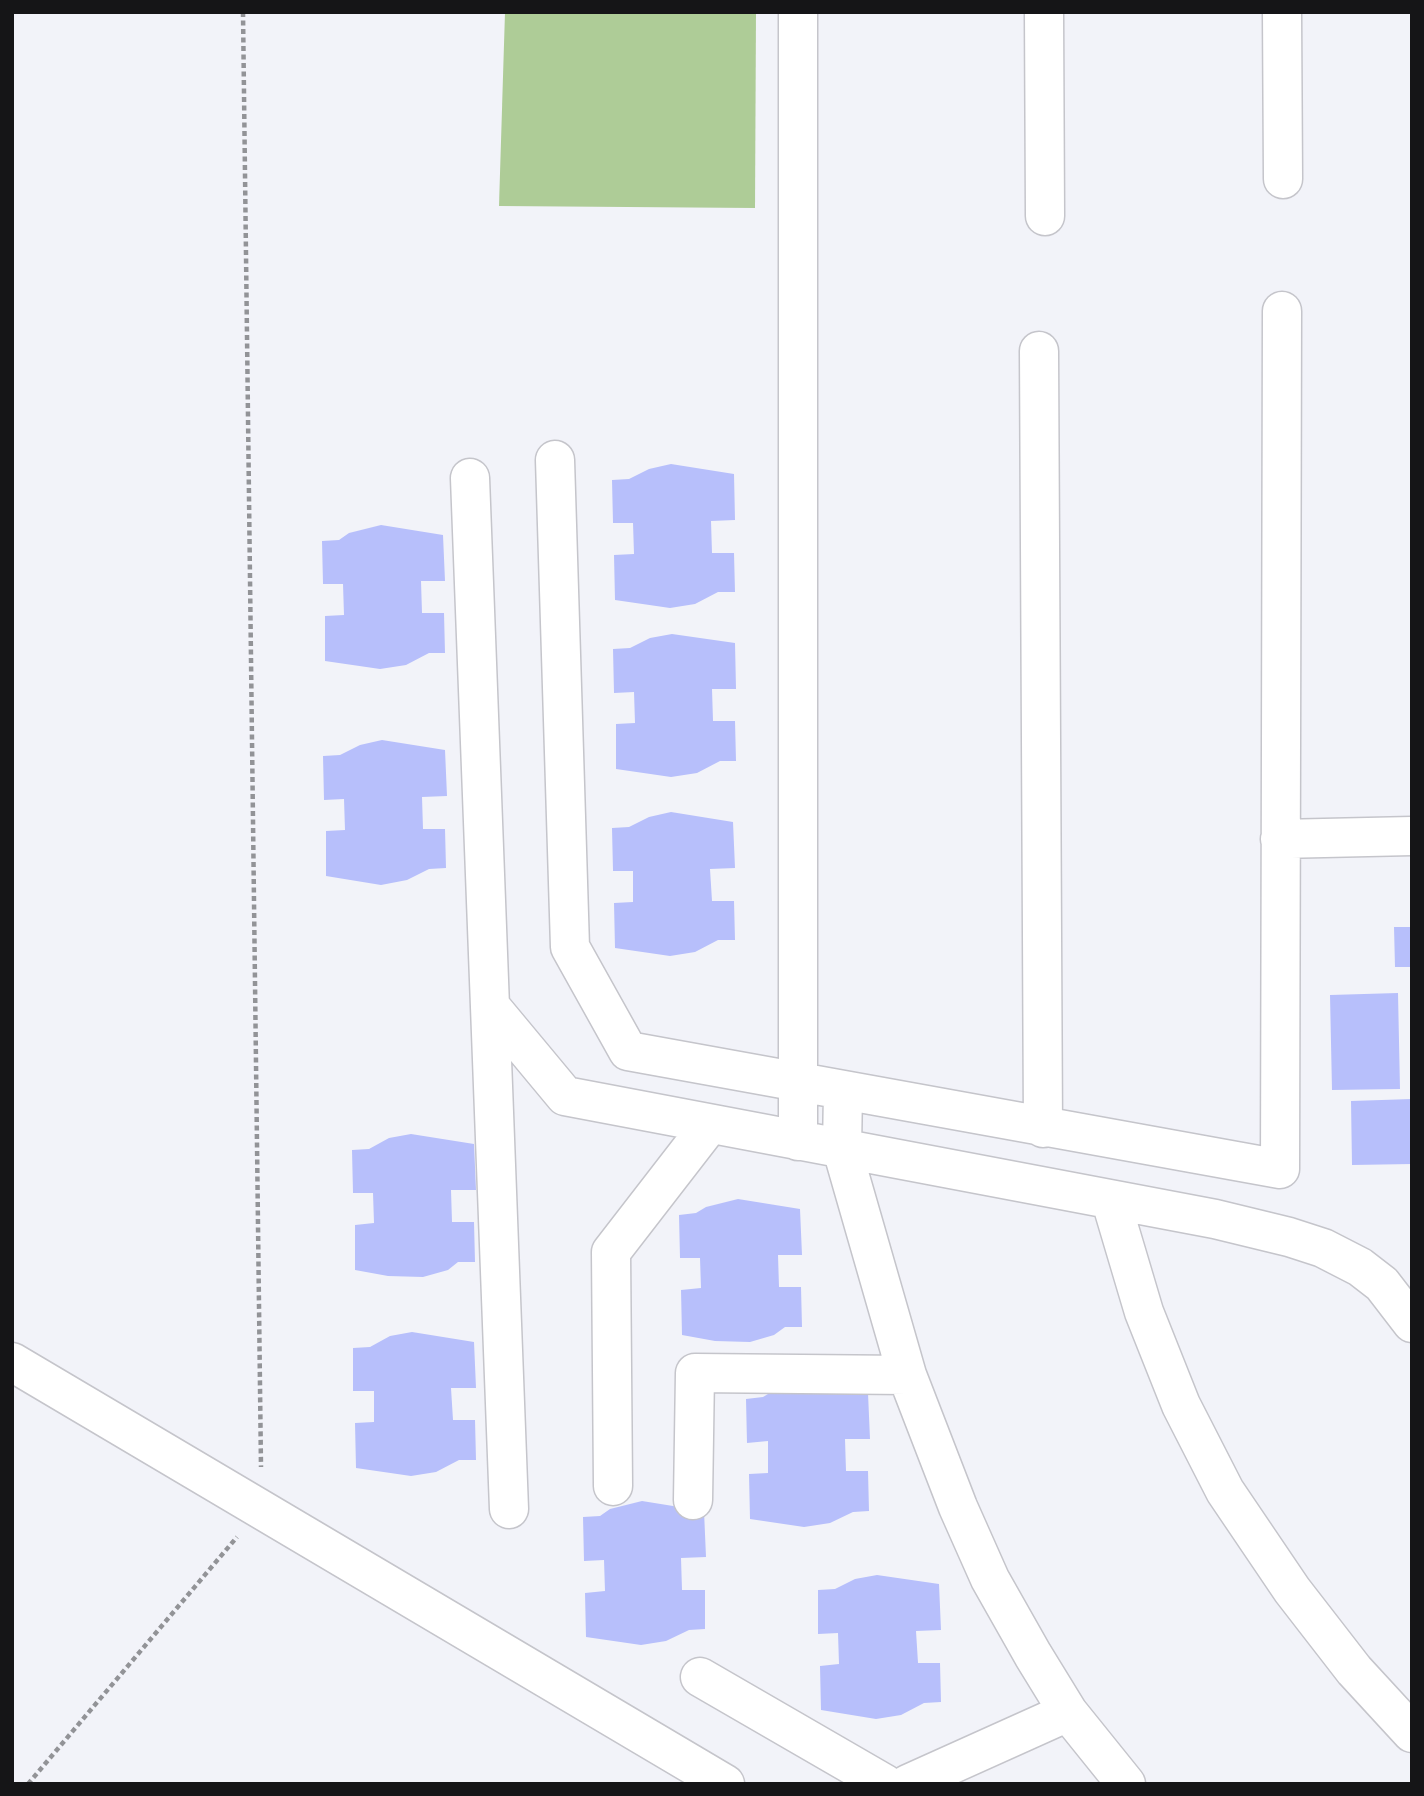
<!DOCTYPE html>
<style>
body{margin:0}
#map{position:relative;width:1424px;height:1796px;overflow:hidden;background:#f2f3f9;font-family:"PT Sans",sans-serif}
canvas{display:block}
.frame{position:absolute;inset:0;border:14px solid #151517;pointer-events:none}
</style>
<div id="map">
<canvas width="1424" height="1796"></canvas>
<div class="frame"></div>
</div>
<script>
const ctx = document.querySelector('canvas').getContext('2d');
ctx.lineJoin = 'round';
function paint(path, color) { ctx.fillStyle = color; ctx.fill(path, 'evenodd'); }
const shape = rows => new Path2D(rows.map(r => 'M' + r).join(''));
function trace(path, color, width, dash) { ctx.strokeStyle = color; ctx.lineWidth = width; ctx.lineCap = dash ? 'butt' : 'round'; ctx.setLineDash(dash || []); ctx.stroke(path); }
paint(shape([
 [505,12,756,12,755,208,499,206]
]), '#aecc97');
paint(shape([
 [671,464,734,474,735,520,711,521,712,553,734,553,735,592,718,592,695,604,670,608,615,600,614,555,634,554,633,523,613,523,612,480,629,479,649,469],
 [381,525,443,535,445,581,421,581,422,613,444,613,445,653,429,653,406,665,380,669,325,661,325,616,344,615,343,584,323,584,322,541,339,540,349,533],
 [672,634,735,643,736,689,712,689,713,721,735,721,736,761,720,761,697,773,671,777,616,769,616,724,635,723,634,692,614,693,613,649,630,648,650,638],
 [382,740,445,750,447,796,422,797,423,829,445,829,446,868,429,869,407,880,381,885,326,876,326,831,345,830,344,799,324,800,323,756,340,755,360,745],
 [671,812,733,822,735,868,710,869,712,901,734,901,735,940,718,940,695,952,670,956,615,948,614,903,633,902,633,871,613,871,612,828,629,827,649,817],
 [1394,927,1412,927,1412,967,1395,967],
 [1398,993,1400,1089,1332,1090,1330,995],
 [1412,1099,1412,1164,1352,1165,1351,1101],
 [411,1134,474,1144,476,1190,451,1190,452,1222,474,1222,475,1262,458,1262,448,1270,423,1277,388,1276,355,1270,355,1225,374,1223,373,1193,353,1193,352,1150,369,1149,389,1138],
 [738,1199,800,1209,802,1255,778,1255,779,1287,801,1287,802,1327,785,1327,774,1335,750,1342,715,1341,682,1335,681,1290,701,1288,700,1258,680,1258,679,1215,696,1213,706,1207],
 [412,1332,474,1342,476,1388,451,1388,453,1420,475,1420,476,1460,459,1460,436,1472,411,1476,356,1468,355,1423,374,1422,374,1391,353,1391,353,1348,370,1347,390,1336],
 [773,1391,868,1393,870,1439,845,1439,846,1471,868,1471,869,1511,853,1512,830,1523,804,1527,750,1519,749,1474,768,1473,768,1441,747,1443,746,1399,763,1397],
 [642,1501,704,1511,706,1557,681,1558,682,1590,705,1590,705,1629,689,1630,666,1641,641,1645,586,1637,585,1593,605,1591,604,1560,584,1561,583,1517,600,1516,610,1509],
 [877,1575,939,1584,941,1630,916,1631,918,1663,940,1663,941,1702,924,1703,901,1715,876,1719,821,1710,820,1666,839,1664,838,1633,818,1634,818,1590,835,1589,855,1579]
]), '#b7bffb');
const minor = shape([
 [1044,12,1045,216],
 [1282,12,1283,179],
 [1039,351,1043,1128],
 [555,460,570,947,628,1051,1280,1169,1282,311],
 [470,478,509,1509],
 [1280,839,1412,836],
 [491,1007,565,1096,1215,1219,1289,1237,1323,1248,1360,1267,1382,1284,1412,1323],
 [843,1091,842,1149,907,1375,958,1507,990,1579,1033,1655,1068,1712,1126,1784],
 [798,1141,798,12],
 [1111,1201,1144,1312,1181,1405,1225,1491,1292,1590,1354,1670,1412,1733],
 [12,1362,725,1784],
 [613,1486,611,1252,710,1124],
 [693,1500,695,1373,907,1375],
 [700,1677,885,1784],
 [908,1784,1068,1712]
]);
trace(minor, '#c5c5cb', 41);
trace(shape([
 [243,12,261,1467],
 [28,1784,237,1537]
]), '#929397', 4.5, [5, 3.5]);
trace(minor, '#fff', 38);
</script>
